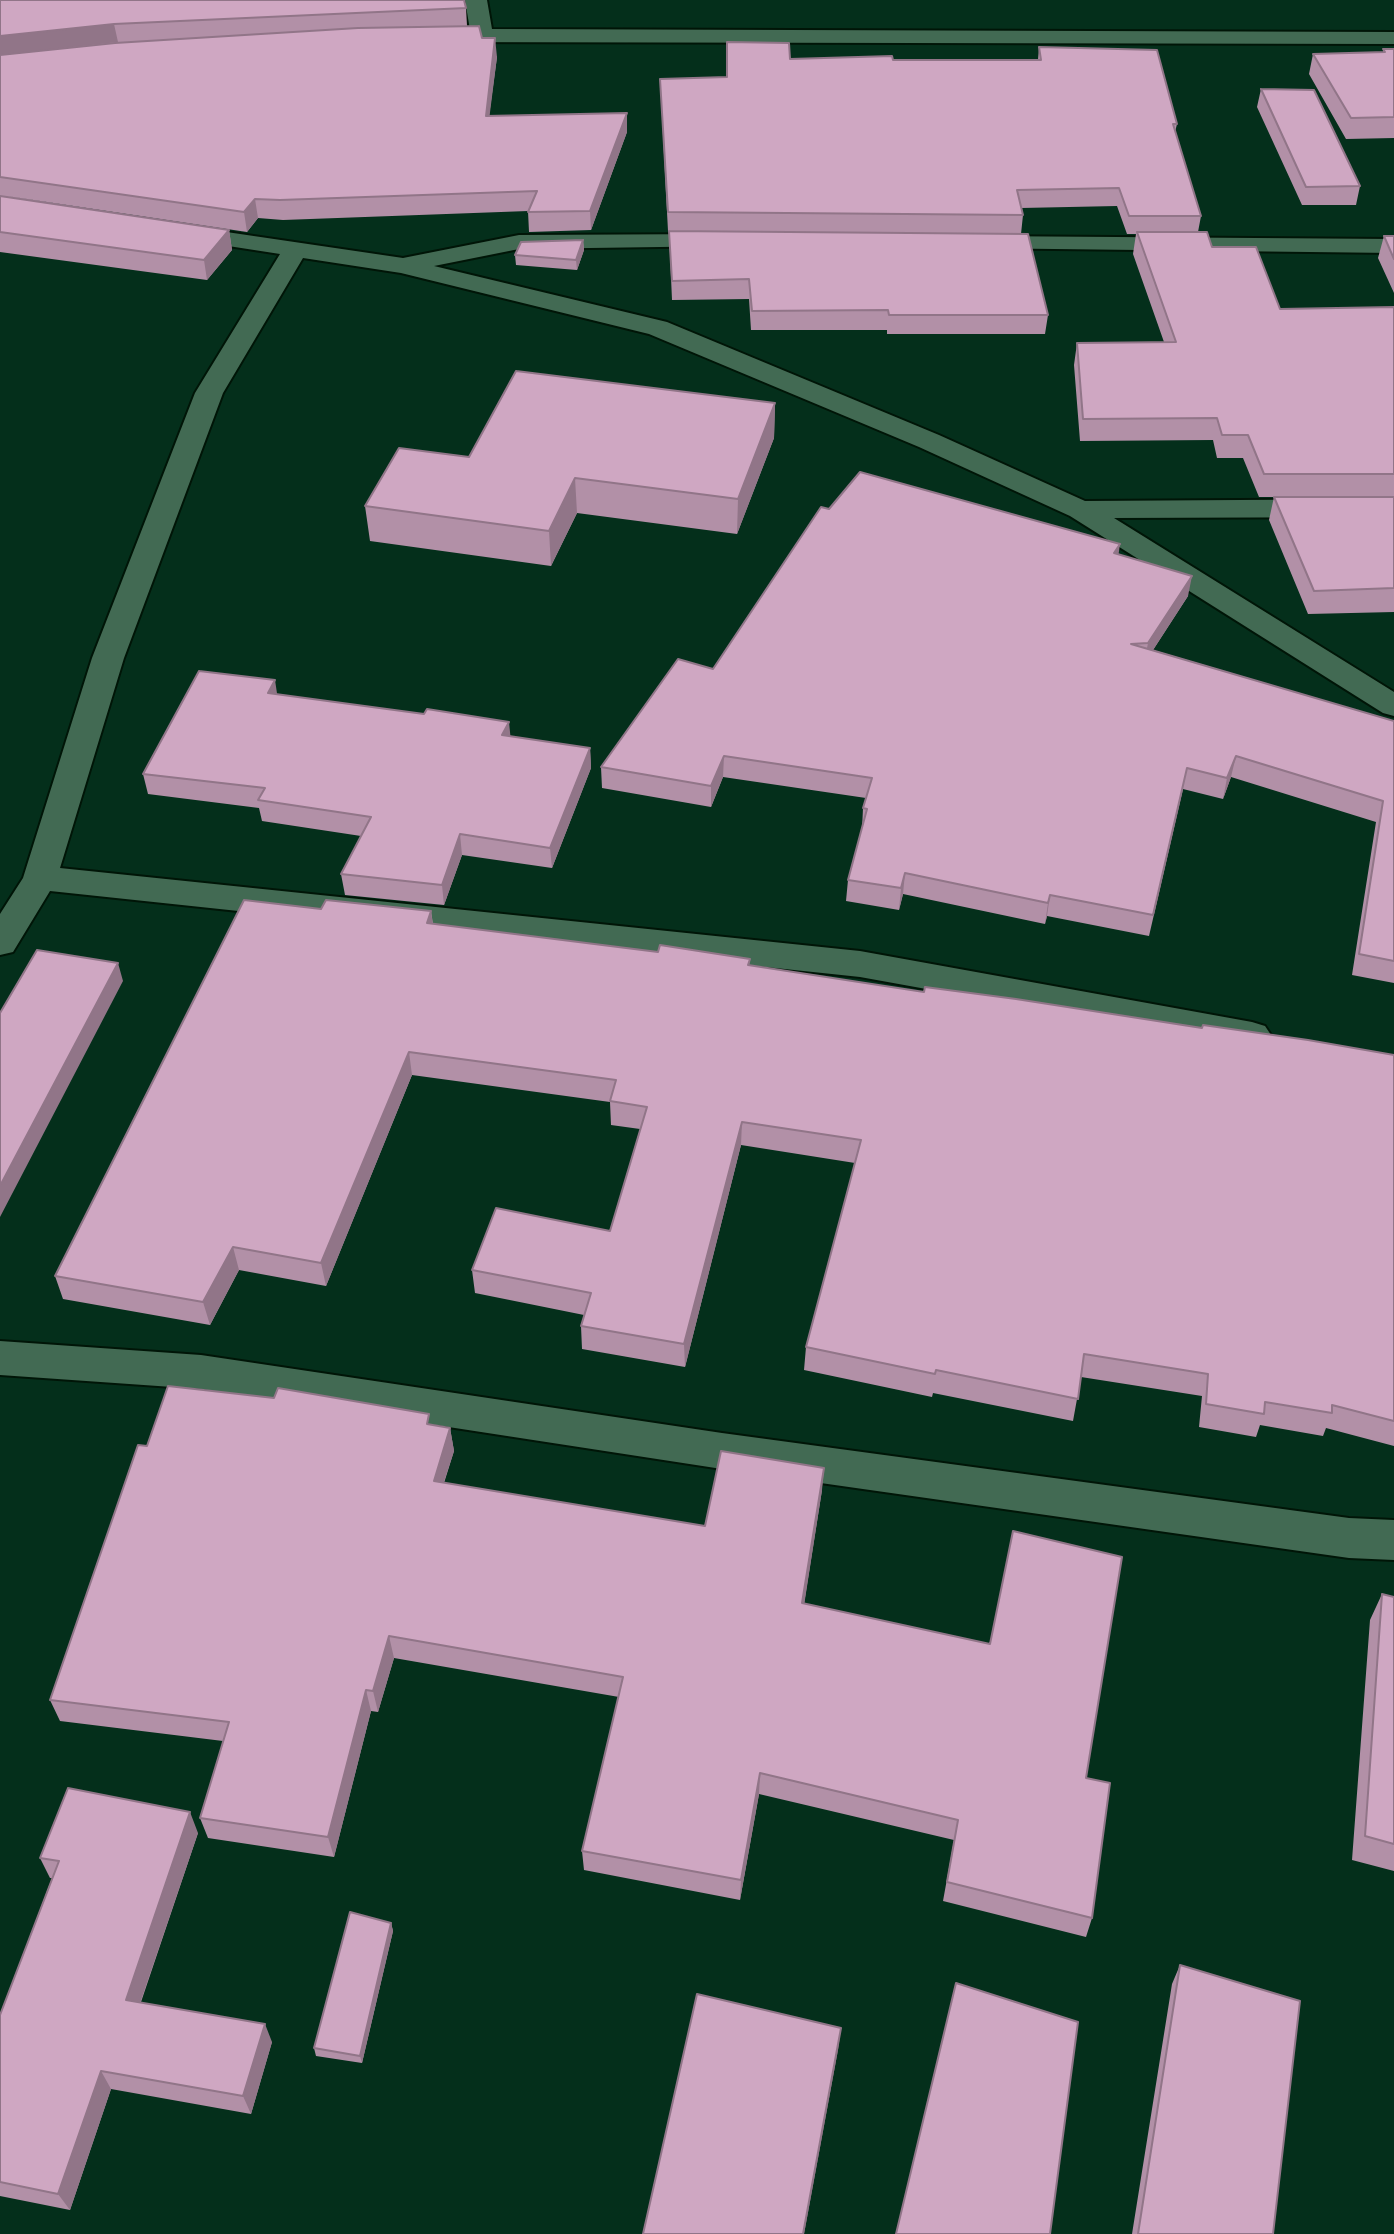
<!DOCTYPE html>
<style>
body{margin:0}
canvas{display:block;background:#042f1b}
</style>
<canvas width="1394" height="2234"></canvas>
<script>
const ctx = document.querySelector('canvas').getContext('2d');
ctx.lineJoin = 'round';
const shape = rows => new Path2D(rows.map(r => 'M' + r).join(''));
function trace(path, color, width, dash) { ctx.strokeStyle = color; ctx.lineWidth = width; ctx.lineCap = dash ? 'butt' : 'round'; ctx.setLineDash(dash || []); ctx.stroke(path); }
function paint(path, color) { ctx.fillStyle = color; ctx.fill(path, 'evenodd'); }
const street = shape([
 [465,0,487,0,492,29,1394,32,1394,44,420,42,417,37,420,32,428,31,470,30,465,0],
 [179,225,403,258,519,235,722,234,731,236,734,241,731,246,519,249,434,266,667,322,939,435,1085,501,1394,499,1394,517,1114,518,1394,692,1394,716,1383,713,1070,516,919,447,649,334,401,273,303,258,223,393,124,658,60,868,860,951,1252,1022,1265,1026,1271,1035,1265,1044,1252,1048,860,977,50,891,13,952,0,955,0,914,23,878,92,658,195,393,280,254,170,237,167,232,170,227,179,225],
 [978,236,1394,239,1394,253,969,248,966,243,969,238,978,236],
 [0,1341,201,1355,722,1433,1349,1518,1394,1520,1394,1560,1349,1558,722,1469,201,1389,0,1375,0,1341]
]);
trace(street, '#001507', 4);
paint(street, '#426a53');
paint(shape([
 [0,0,466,8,467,26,482,38,497,57,489,116,627,113,627,132,591,230,529,232,528,211,283,220,258,218,247,232,0,195,229,230,232,250,207,280,0,252],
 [1039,47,1177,124,1175,132,1201,216,1198,232,1212,247,1280,309,1394,307,1394,612,1308,614,1269,520,1274,497,1259,497,1243,458,1217,458,1213,440,1080,441,1074,365,1077,343,1164,342,1133,254,1136,234,1127,234,1117,206,1021,208,1023,215,1021,234,668,231,660,79,727,77,790,59,1038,60],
 [1383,49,1394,49,1394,138,1346,139,1309,74,1313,54,1383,52],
 [1261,89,1360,186,1356,205,1302,205,1257,107],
 [669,231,1048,315,1045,334,887,334,887,330,751,330,749,299,672,300],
 [1384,236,1394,236,1394,293,1378,258],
 [583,240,584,250,577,270,516,265,515,255],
 [775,403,774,438,737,534,577,513,551,566,370,541,365,506,469,457],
 [829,509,1118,554,1188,596,1153,650,1394,721,1394,983,1352,975,1376,822,1231,777,1223,799,1183,789,1149,936,1047,916,1045,924,903,894,899,910,846,901,848,880,862,830,863,808,866,798,723,777,711,807,602,788,601,767,713,669],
 [277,694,510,736,590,748,591,768,552,868,462,855,444,905,345,895,341,874,361,836,262,821,259,808,148,794,143,774],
 [321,909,431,911,433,924,658,952,750,959,749,966,924,992,1202,1028,1394,1055,1394,1446,1326,1428,1323,1436,1260,1425,1256,1437,1199,1427,1202,1396,1081,1377,1073,1421,933,1393,932,1397,804,1370,806,1347,855,1163,741,1145,685,1367,582,1349,581,1326,584,1315,475,1293,472,1270,610,1231,640,1129,611,1125,610,1102,412,1075,326,1286,239,1270,210,1325,63,1299,55,1276],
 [431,1425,450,1428,454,1451,444,1483,705,1526,822,1490,804,1604,1086,1778,1092,1918,1086,1937,943,1901,954,1840,759,1794,740,1900,584,1870,582,1851,619,1697,394,1658,378,1712,371,1711,334,1857,208,1838,200,1818,223,1741,60,1721,50,1700,147,1446],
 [1382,1594,1394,1597,1394,1871,1352,1860,1370,1620],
 [198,1833,141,2002,272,2042,251,2114,111,2089,70,2210,0,2196,0,2015,52,1878,50,1878,40,1858],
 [391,1923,393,1931,362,2063,316,2056,314,2048],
 [1180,1965,1273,2234,1132,2234,1172,1984]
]), '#b290a7');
paint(shape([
 [114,24,118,42,0,55,0,36],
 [495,38,497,57,487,136,486,116],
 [627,113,627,132,591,230,590,211],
 [255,199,258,218,247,232,244,212],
 [229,230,232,250,207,280,204,260],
 [583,240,584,250,577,270,576,260],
 [775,403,774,438,737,534,738,499],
 [575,478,577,513,551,566,549,531],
 [1120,544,1117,565,1114,553],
 [1192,576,1188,596,1144,664,1148,643],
 [275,680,278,700,268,693],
 [509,722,511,742,502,735],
 [590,748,591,768,552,868,550,848],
 [724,756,723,777,711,807,711,786],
 [1236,756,1231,777,1223,799,1227,778],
 [460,834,462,855,444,905,442,885],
 [905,873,903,894,899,910,901,888],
 [1050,895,1047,916,1045,924,1048,903],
 [431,911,434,934,427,923],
 [118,963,123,981,0,1217,0,1186],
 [409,1052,412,1075,326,1286,321,1263],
 [742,1122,741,1145,685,1367,684,1344],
 [233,1247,239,1270,210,1325,203,1302],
 [450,1428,454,1451,437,1503,434,1481],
 [824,1468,822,1490,801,1625,802,1603],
 [389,1636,394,1658,378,1712,373,1691],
 [366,1690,371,1711,334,1857,328,1837],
 [760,1773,759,1794,740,1900,741,1880],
 [190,1812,198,1833,135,2018,126,2000],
 [391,1923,393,1931,362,2063,360,2056],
 [265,2024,272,2042,251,2114,243,2096],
 [841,2028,838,2050,804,2234,803,2234],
 [101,2071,111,2089,70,2210,58,2194]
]), '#917588');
const building = shape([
 [0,0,464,0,466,8,114,24,0,36,0,0],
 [479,26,482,38,495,38,486,116,627,113,590,211,528,212,537,191,280,200,255,199,244,212,0,177,0,55,115,43,358,28,479,26],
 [727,42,789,43,790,59,892,56,893,60,1041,60,1039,47,1157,50,1177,124,1173,124,1201,216,1129,216,1119,188,1017,190,1023,215,668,212,660,79,727,77,727,42],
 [1383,49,1394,49,1394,117,1351,118,1313,54,1385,52,1383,49],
 [1261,89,1314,90,1360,186,1306,187,1261,89],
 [0,196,229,230,204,260,0,232,0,196],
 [669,231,1028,234,1048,315,889,315,888,310,752,311,749,279,672,281,669,231],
 [1137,232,1207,232,1212,247,1256,247,1280,309,1394,307,1394,474,1264,474,1248,435,1222,435,1217,418,1083,419,1077,343,1176,342,1137,232],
 [1384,236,1394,236,1394,259,1384,236],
 [583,240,576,260,515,255,521,242,583,240],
 [516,371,775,403,738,499,575,478,549,531,365,506,399,448,469,457,516,371],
 [860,472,1120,544,1114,553,1192,576,1148,643,1131,644,1394,721,1394,961,1359,954,1383,801,1236,756,1227,778,1187,768,1153,915,1050,895,1048,903,905,873,901,888,848,880,867,809,863,808,872,778,724,756,711,786,601,767,678,659,713,669,821,507,829,509,860,472],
 [1274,497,1394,497,1394,588,1314,591,1274,497],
 [199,671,275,680,268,693,424,714,427,709,509,722,502,735,590,748,550,848,460,834,442,885,341,874,371,817,258,800,265,788,143,774,199,671],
 [244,900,321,909,326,900,431,911,427,923,658,952,660,945,750,959,748,965,924,992,925,987,1016,999,1202,1028,1203,1025,1308,1040,1394,1055,1394,1421,1332,1405,1332,1413,1265,1402,1264,1414,1206,1404,1208,1374,1084,1354,1078,1399,936,1370,935,1374,806,1347,861,1140,742,1122,684,1344,581,1326,591,1293,472,1270,496,1208,610,1231,647,1107,610,1101,616,1080,409,1052,321,1263,233,1247,203,1302,55,1276,244,900],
 [37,950,118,963,0,1186,0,1013,37,950],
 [168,1386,274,1398,278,1388,429,1414,427,1424,450,1428,434,1481,705,1526,721,1451,824,1468,802,1603,990,1644,1013,1531,1122,1557,1086,1778,1110,1783,1092,1918,947,1882,958,1820,760,1773,741,1880,582,1851,623,1677,389,1636,373,1691,366,1690,328,1837,200,1818,229,1722,50,1700,138,1445,147,1446,168,1386],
 [1382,1594,1394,1597,1394,1844,1365,1836,1382,1594],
 [68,1788,190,1812,126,2000,265,2024,243,2096,101,2071,58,2194,0,2182,0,2015,59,1861,40,1858,68,1788],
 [350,1912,391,1923,360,2056,314,2048,350,1912],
 [1180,1965,1300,2001,1273,2234,1138,2234,1180,1965],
 [956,1983,1078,2022,1050,2234,896,2234,956,1983],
 [697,1994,841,2028,803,2234,643,2234,697,1994]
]);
paint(building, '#cfa7c2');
trace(building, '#917588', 2);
</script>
